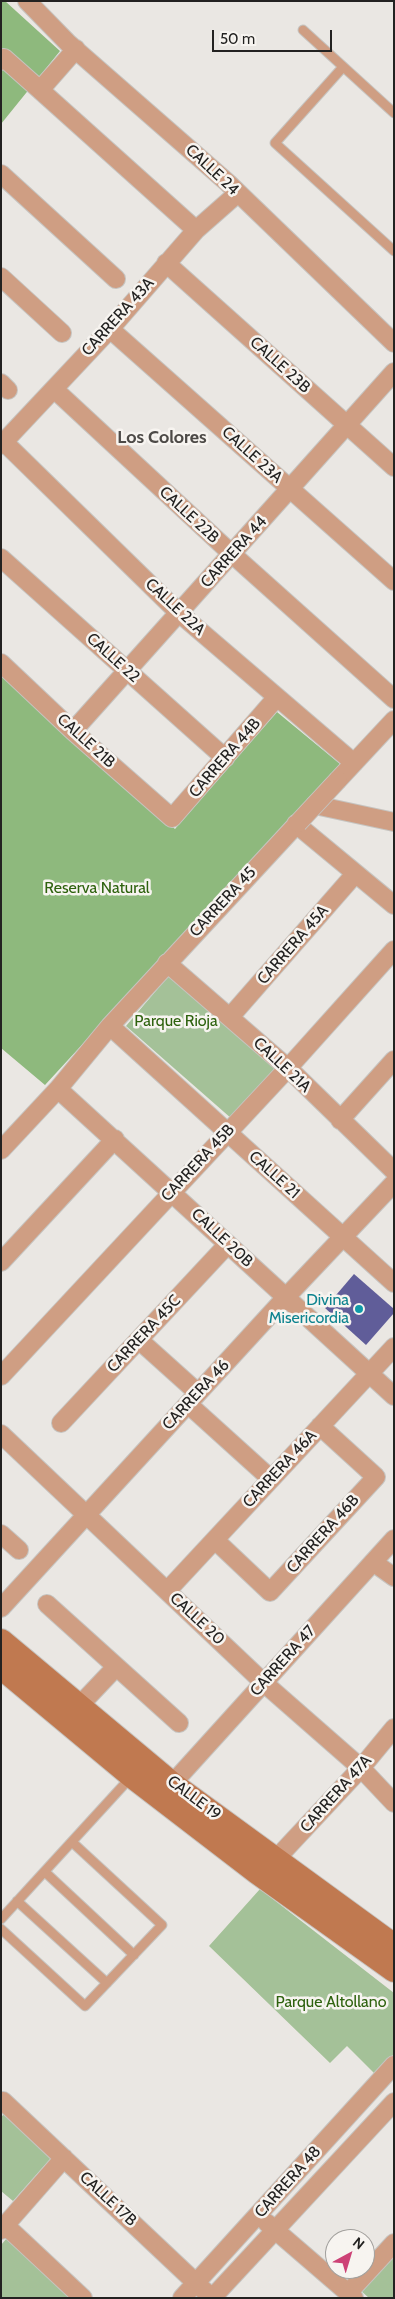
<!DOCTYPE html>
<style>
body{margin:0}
#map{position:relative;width:395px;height:2299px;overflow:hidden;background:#eae7e3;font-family:Cabin,sans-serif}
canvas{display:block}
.frame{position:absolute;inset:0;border:2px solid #232221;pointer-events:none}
.north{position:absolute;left:325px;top:2229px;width:50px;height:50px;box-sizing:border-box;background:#f7f4f0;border:1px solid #a2a09d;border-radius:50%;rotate:39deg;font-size:14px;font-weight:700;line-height:20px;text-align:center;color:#232221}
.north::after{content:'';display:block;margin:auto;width:18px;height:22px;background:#cd4276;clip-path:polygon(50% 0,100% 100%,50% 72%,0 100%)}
.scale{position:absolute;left:212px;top:30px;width:120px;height:22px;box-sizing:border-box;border:2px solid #232221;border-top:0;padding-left:6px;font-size:15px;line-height:18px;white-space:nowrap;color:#232221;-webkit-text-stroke:4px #f7f4f0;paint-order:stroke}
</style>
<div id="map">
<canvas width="395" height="2299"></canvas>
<div class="frame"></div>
<div class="north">N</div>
<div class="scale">50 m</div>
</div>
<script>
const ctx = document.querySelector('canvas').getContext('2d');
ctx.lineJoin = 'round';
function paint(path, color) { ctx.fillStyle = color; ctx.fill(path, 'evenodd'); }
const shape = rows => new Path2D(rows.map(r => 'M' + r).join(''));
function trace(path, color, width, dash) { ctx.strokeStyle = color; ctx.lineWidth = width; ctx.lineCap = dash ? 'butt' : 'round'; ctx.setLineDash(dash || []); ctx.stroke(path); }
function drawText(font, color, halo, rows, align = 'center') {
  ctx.font = font + ' Cabin,sans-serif'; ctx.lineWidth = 5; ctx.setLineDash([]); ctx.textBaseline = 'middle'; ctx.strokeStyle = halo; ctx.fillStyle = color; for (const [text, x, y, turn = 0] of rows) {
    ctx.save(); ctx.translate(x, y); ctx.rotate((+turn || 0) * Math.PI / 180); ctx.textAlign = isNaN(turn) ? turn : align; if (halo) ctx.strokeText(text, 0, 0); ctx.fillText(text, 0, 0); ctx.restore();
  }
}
paint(shape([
 [172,972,280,1065,232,1119,126,1026],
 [260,1889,394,1993,394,2054,376,2075,347,2046,330,2063,209,1946],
 [4,2114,51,2158,13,2201,1,2191,1,2117],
 [7,2238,73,2298,1,2298,1,2245],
 [394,2253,394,2298,369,2298,360,2290]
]), '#a4c198');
paint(shape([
 [1,1,5,1,60,51,1,124],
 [1,670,175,829,277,712,340,764,45,1085,1,1048]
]), '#8eb97d');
paint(shape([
 [354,1274,394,1309,394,1313,366,1345,325,1308]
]), '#605d99');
const lane = shape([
 [303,30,394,113],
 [343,67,275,143,394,251],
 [45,1872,134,1955],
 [17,1901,107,1983],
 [1,1919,131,1777],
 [1,1929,85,2006,162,1925,72,1842]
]);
const street = shape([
 [27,1,68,43,228,183,394,343],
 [76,49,40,90,196,230],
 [1,61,4,58,40,90],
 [1,174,116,279],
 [166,263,394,467],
 [1,277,62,333],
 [110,329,394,581],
 [1,383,8,390],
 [54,389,232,554,394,699],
 [4,442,179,613,354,763],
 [1,445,110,329,196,230,238,193],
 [1,558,225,758],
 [1,663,73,731,172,818,277,697],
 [73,731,394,372],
 [338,780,394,720],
 [315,805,394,822],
 [296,824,394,905],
 [167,963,288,1068,394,1171],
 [230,1017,355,874],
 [110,1026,394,1283],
 [58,1089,110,1026,298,823],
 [340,1120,394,1060],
 [1,1150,58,1089,394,1396],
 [1,1262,115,1139],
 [139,1340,198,1393],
 [1,1376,288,1068,394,950],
 [188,1404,271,1479],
 [61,1423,228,1244],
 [1,1434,264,1683,361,1768,394,1803],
 [1,1534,19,1550],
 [215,1540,270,1592,376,1477,320,1426],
 [373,1562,394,1577],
 [167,1591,394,1347],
 [47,1604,179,1723],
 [1,1608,287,1296,394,1183],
 [79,1706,116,1667],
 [172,1784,394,1539],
 [276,1859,361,1768,394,1728],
 [1,2103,3,2101,212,2298],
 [267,2223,354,2298],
 [5,2225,83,2298],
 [1,2230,64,2158],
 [348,2293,394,2243],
 [182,2298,394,2065],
 [212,2298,394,2102]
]);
const secondary = shape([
 [1,1641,172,1784,394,1946],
 [1,1667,132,1776,257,1872,394,1970]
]);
trace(lane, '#c6c4c0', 11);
trace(street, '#c6c4c0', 20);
trace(secondary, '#c6c4c0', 26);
trace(lane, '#cf9e83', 9);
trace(street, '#cf9e83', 18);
trace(secondary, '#c07950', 24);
const streetBridge = shape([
 [298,823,338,780]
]);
trace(streetBridge, '#c6c4c0', 20, []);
trace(streetBridge, '#cf9e83', 18);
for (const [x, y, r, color] of [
 [359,1309,5,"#0f9aa8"]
]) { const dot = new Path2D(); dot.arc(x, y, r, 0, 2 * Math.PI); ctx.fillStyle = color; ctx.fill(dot); trace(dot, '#f7f4f0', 2); }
drawText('16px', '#232221', '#f7f4f0', [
 ["CALLE 24",212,170,43],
 ["CARRERA 43A",118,317,-48],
 ["CALLE 23B",280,365,42],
 ["CALLE 23A",252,455,42],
 ["CALLE 22B",189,515,43],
 ["CARRERA 44",234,552,-48],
 ["CALLE 22A",175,607,43],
 ["CALLE 22",113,658,42],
 ["CALLE 21B",86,741,42],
 ["CARRERA 44B",225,758,-49],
 ["CARRERA 45",223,902,-47],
 ["CARRERA 45A",293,945,-49],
 ["CALLE 21A",282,1065,43],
 ["CARRERA 45B",198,1163,-47],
 ["CALLE 21",274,1175,42],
 ["CALLE 20B",222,1238,43],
 ["CARRERA 45C",144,1334,-47],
 ["CARRERA 46",196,1395,-47],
 ["CARRERA 46A",280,1469,-47],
 ["CARRERA 46B",323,1534,-48],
 ["CALLE 20",197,1619,43],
 ["CARRERA 47",283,1661,-48],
 ["CARRERA 47A",336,1794,-48],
 ["CALLE 19",194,1798,37],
 ["CARRERA 48",288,2182,-48],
 ["CALLE 17B",108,2199,43]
]);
drawText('16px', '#2e620e', '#f7f4f0', [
 ["Reserva Natural",97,888],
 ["Parque Rioja",176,1021],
 ["Parque Altollano",331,2002]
]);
drawText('16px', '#0d838f', '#f7f4f0', [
 ["Divina",349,1300],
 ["Misericordia",349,1318]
], 'right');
drawText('bold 18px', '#4d4a47', '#f7f4f0', [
 ["Los Colores",162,438]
]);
</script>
